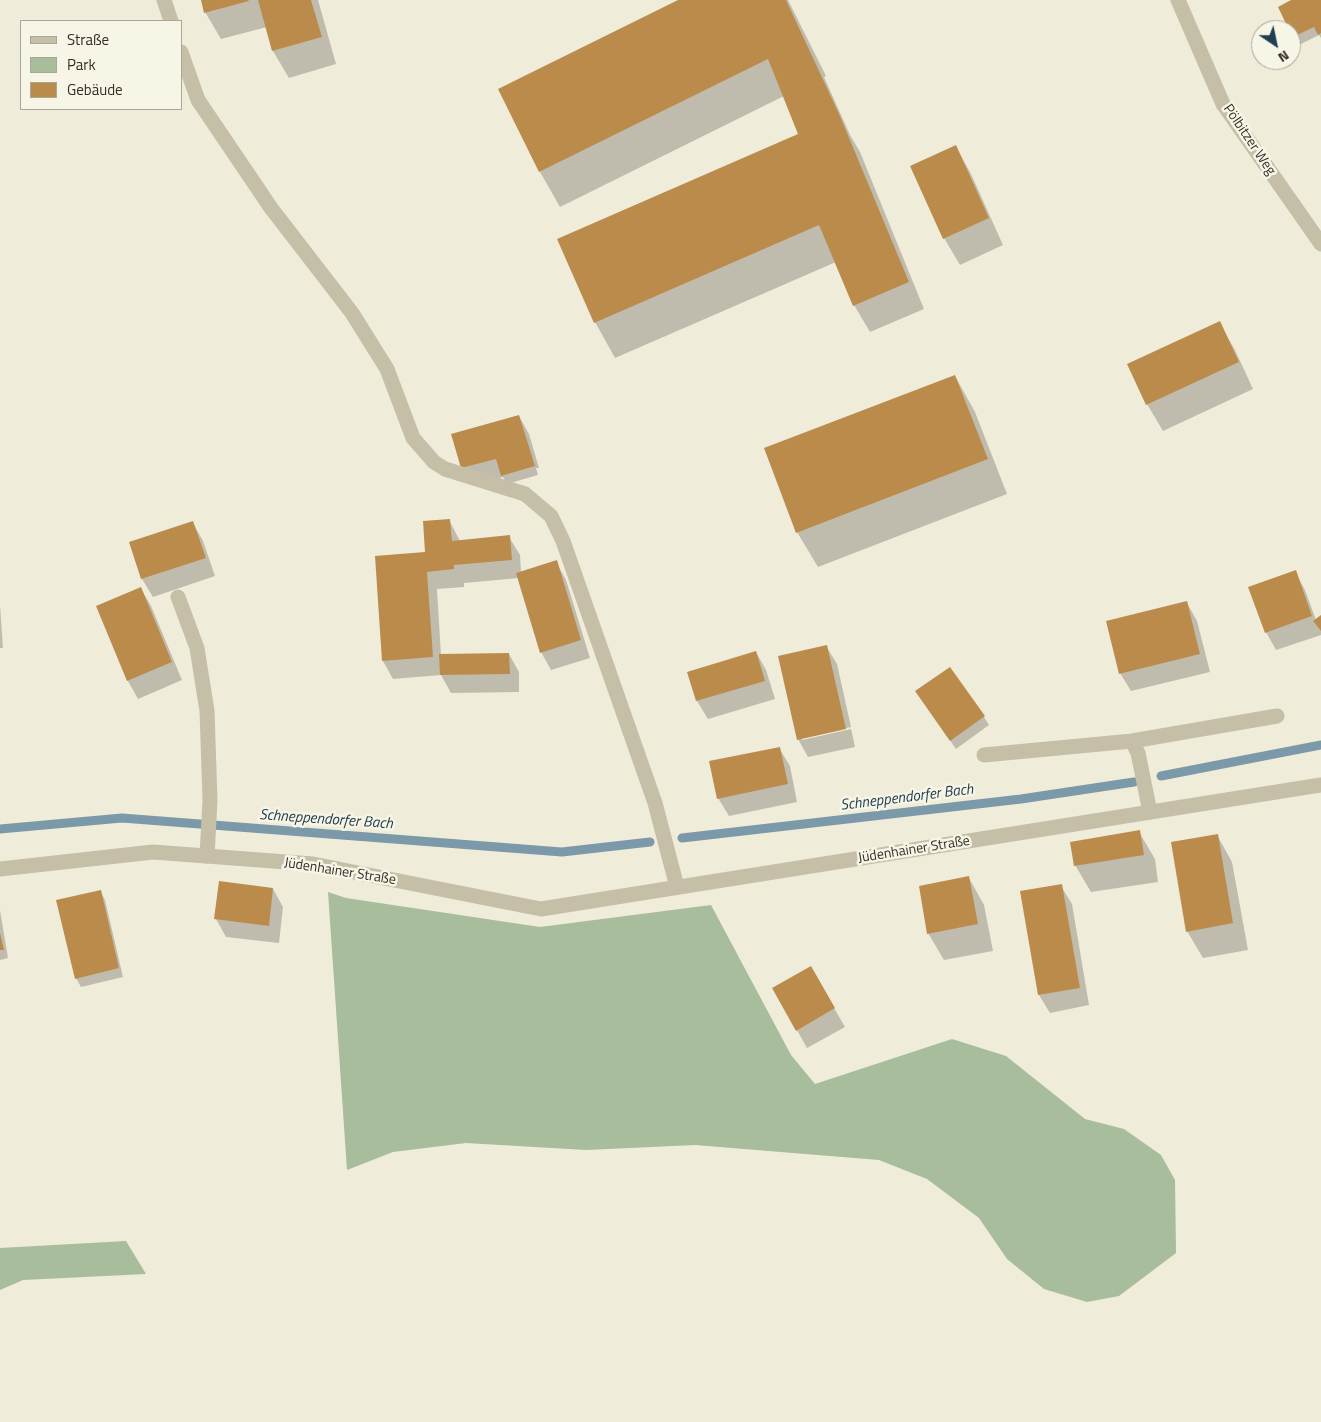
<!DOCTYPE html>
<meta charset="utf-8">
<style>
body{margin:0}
#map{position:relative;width:1321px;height:1422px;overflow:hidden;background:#efecda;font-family:"Titillium Web",sans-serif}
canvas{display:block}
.legend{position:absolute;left:20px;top:20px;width:162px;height:90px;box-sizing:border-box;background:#f7f5e6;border:1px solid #a9a69a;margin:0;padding:6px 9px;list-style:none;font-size:15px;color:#332f27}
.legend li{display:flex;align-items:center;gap:10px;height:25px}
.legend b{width:25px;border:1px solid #a9a69a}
.north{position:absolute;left:1251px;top:20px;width:50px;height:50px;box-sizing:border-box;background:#f7f5e6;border:1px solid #a9a69a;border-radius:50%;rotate:146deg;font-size:14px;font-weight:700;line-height:20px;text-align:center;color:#332f27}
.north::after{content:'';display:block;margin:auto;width:18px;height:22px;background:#213e51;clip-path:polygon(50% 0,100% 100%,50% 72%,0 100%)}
</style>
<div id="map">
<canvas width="1321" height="1422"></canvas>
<ul class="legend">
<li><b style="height:6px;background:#c6bfa8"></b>Straße</li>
<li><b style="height:14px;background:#a7bd9c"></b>Park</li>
<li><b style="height:14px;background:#bb8b4c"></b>Gebäude</li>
</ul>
<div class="north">N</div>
</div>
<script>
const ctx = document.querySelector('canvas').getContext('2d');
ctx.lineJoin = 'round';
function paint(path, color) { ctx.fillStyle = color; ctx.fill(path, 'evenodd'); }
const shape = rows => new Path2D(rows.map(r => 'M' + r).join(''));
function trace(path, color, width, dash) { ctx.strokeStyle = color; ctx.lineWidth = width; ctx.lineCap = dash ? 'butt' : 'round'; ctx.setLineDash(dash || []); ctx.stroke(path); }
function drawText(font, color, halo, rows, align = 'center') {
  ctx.font = font + ' "Titillium Web",sans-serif'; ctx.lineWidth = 5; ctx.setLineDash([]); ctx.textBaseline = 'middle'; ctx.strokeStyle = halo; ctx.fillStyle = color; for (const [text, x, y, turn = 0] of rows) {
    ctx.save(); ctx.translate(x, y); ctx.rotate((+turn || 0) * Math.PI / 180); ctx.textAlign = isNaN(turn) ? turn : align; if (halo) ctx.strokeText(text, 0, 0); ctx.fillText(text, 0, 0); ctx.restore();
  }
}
paint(shape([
 [328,892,346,898,540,927,711,905,791,1055,815,1084,952,1039,1006,1056,1085,1119,1124,1129,1161,1155,1175,1180,1176,1253,1119,1296,1087,1302,1044,1289,1007,1259,979,1218,927,1179,879,1160,695,1145,586,1150,466,1143,393,1152,347,1170],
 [126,1241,146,1274,23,1280,0,1290,0,1248]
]), '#a7bd9c');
paint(shape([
 [202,0,318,0,336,64,289,78,273,51,267,27,221,39,205,12],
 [681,0,788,0,826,76,824,77,850,135,860,152,924,309,870,332,854,305,836,262,615,358,595,322,799,135,784,96,560,207,540,172],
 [1294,0,1321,0,1321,38,1319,35,1299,45,1291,30],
 [956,147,971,174,1003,245,960,265,944,238],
 [1219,323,1235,350,1253,389,1163,431,1147,404,1129,365],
 [955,376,975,412,1007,494,818,567,797,532],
 [519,416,529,434,539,468,536,468,538,475,507,484,503,477,473,486,462,468],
 [449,520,460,541,509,537,520,555,521,572,556,562,566,580,590,658,551,670,541,652,519,578,464,583,464,587,437,589,441,656,509,654,519,672,519,692,451,693,441,675,393,679,383,661,427,553],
 [193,523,203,541,215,576,153,597,142,579,131,543],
 [1295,572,1305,590,1316,620,1321,616,1321,635,1276,650,1266,632],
 [141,589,151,606,182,680,138,699,128,681],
 [1187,603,1197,621,1210,672,1131,691,1120,673],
 [0,605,3,648,0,648],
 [826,646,837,664,851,727,802,738,802,740,851,729,855,747,808,757,798,739],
 [756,652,766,670,775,699,708,719,697,701,689,672],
 [922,700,984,717,989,725,956,749],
 [779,748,790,766,797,802,729,816,718,798],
 [1139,832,1155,859,1158,882,1091,892,1075,865],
 [1217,835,1232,862,1248,950,1203,958,1187,931],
 [969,878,984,905,993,951,944,960,928,933],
 [1061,886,1072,904,1089,1005,1050,1013,1039,995],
 [273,889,283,907,279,943,226,937,216,919],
 [100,891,105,900,123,977,81,987,76,978],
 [0,910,8,958,0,960],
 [811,968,845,1027,807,1048,774,989]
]), '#0003');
trace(shape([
 [1161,776,1321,745],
 [0,829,122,818,562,852,650,842],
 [682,838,1021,799,1134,782]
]), '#7c99aa', 9);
paint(shape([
 [201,0,248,0,249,1,204,13],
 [258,0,311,0,322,37,272,51],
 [678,0,786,0,840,116,909,282,853,306,819,225,594,323,557,239,798,134,768,59,539,172,498,89],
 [1291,0,1321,0,1321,33,1318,35,1314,27,1293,37,1291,30,1289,30,1278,7],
 [956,145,989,218,943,239,910,166],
 [1220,321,1239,362,1146,405,1127,364],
 [955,375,988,459,796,533,764,448],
 [519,415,535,466,501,476,496,459,461,468,451,434],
 [450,519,452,541,510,535,512,560,454,565,454,569,427,572,433,657,382,661,375,556,425,552,423,521],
 [193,521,206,558,141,579,129,542],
 [557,560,581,640,540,653,516,573],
 [1296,570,1312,616,1265,633,1248,587],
 [141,587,172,662,127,681,96,606],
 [1187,601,1200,654,1119,674,1106,621],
 [1321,615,1321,631,1313,621],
 [827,645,846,729,797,740,778,656],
 [756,651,765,681,696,701,687,672],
 [509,653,510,674,440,675,439,654],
 [950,667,985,716,950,741,915,691],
 [780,747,788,784,717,799,709,761],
 [1140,830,1144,855,1074,866,1070,842],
 [1218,834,1233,923,1186,932,1171,842],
 [969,876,978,924,927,934,919,886],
 [219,881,273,888,269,926,214,919],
 [1062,884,1080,988,1038,995,1020,891],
 [101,890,119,968,75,979,56,900],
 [0,933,4,950,0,950],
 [811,966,835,1008,796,1031,772,988]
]), '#bb8b4c');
trace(shape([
 [164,0,171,21],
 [181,52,198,100,271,208,352,313,387,369,413,438,434,462,445,469,525,494,551,516,563,541,655,803,677,887],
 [178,597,197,648,207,711,210,800,207,856],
 [1132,741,1138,753,1150,812],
 [984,755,1132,741,1277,716]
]), '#c6bfa8', 15);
trace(shape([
 [1178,0,1223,104,1321,244],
 [0,869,153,852,313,864,541,909,1321,785]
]), '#c6bfa8', 15);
drawText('14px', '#332f27', '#f7f5e6', [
 ["Pölbitzer Weg",1249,140,56],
 ["Jüdenhainer Straße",914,850,-9],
 ["Jüdenhainer Straße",340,872,9]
]);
drawText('italic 15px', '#213e51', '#f7f5e6', [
 ["Schneppendorfer Bach",907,798,-7],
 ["Schneppendorfer Bach",326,820,4]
]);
</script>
